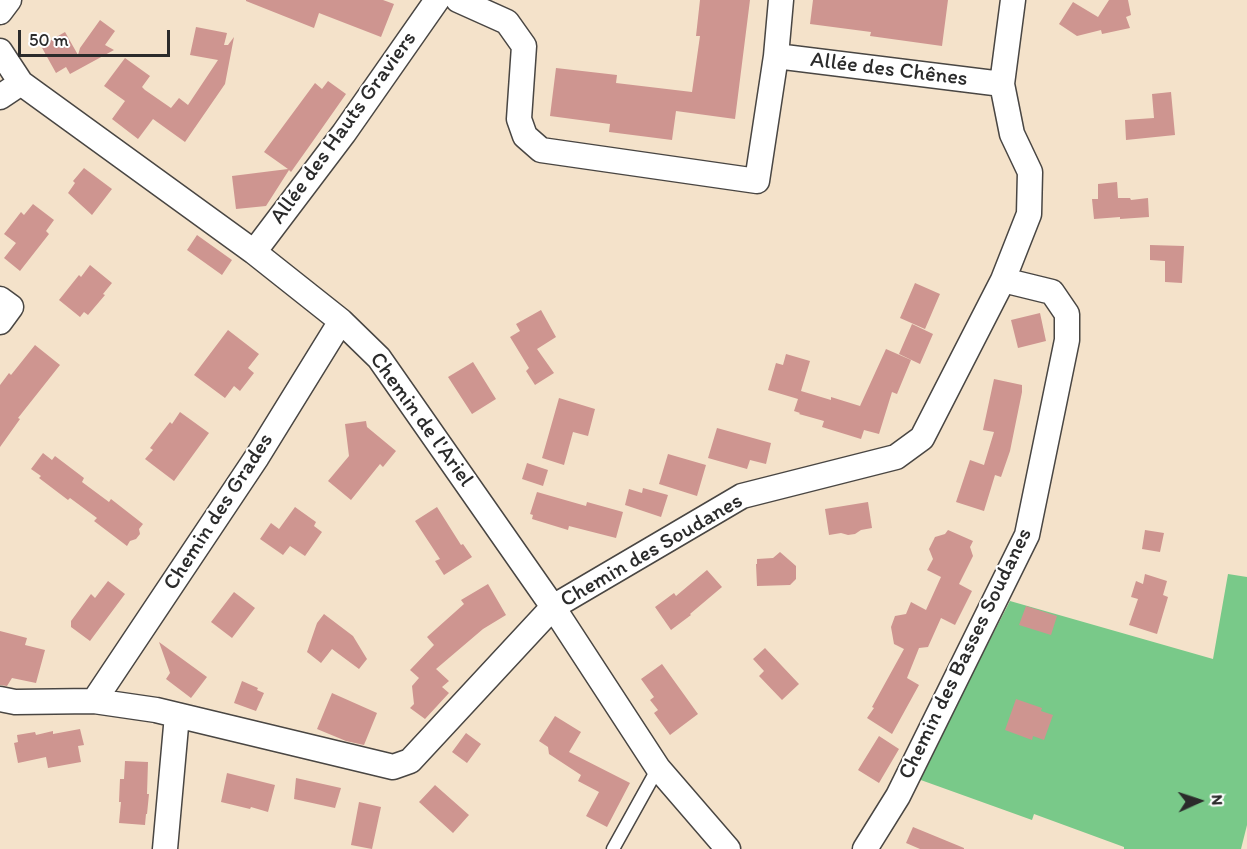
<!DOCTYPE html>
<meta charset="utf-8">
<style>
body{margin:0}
#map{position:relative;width:1247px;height:849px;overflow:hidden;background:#f4e2ca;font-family:Itim,sans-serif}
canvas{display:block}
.north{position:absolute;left:1169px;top:771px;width:60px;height:60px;-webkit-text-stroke:4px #fff;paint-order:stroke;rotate:87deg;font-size:16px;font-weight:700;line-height:24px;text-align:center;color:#2b2b2b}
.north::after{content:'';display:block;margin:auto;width:21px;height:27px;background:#2b2b2b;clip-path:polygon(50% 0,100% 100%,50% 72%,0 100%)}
.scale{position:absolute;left:18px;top:30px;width:152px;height:27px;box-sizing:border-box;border:3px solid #2b2b2b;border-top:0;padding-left:8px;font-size:18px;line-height:21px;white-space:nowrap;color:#2b2b2b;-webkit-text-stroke:4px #fff;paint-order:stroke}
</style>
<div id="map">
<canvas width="1247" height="849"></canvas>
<div class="north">N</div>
<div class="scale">50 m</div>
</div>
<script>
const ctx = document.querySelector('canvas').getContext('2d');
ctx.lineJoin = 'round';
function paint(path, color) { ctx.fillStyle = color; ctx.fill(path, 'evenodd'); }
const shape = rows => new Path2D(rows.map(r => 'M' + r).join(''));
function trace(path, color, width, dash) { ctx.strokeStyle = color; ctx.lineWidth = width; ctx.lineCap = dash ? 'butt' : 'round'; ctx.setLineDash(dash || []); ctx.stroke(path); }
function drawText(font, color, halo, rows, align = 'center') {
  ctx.font = font + ' Itim,sans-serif'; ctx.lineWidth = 4.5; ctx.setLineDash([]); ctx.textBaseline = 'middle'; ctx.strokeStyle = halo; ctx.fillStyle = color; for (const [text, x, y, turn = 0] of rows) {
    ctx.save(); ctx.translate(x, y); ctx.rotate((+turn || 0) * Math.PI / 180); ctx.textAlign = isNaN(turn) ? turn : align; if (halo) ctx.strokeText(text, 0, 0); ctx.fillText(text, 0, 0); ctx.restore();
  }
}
paint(shape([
 [1228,574,1247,577,1247,825,1241,849,1124,849,1124,847,1034,814,1032,820,918,779,1010,601,1213,659]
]), '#79c989');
paint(shape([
 [246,0,383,0,394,4,381,37,319,13,314,28,246,1],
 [700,0,750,0,735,119,676,111,672,140,609,132,610,124,550,116,556,68,617,75,616,83,692,92,700,36,696,36],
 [813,0,948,0,942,46,870,36,871,32,810,24],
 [1109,0,1128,0,1131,15,1126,17,1130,28,1102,34,1101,30,1077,36,1059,24,1073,2,1098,17],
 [100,20,115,31,105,45,114,50,70,74,66,67,56,73,41,46,65,32,78,55,80,48],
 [196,27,227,33,224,45,228,45,234,37,225,84,185,142,153,119,138,139,112,119,125,101,104,86,125,58,150,76,142,87,145,90,171,108,179,98,188,105,218,60,190,55],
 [328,81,346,94,313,141,291,172,289,170,266,206,236,209,232,176,288,169,264,152,315,83,322,89],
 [1171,92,1175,135,1126,140,1125,120,1154,118,1152,94],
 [84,168,112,189,92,215,68,193,75,183,73,181],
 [1117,182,1118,198,1130,198,1131,200,1148,198,1149,217,1120,219,1120,217,1094,219,1092,199,1098,199,1098,184],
 [33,204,54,220,46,231,49,234,20,271,4,258,16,243,4,234,21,212,24,215],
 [197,235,232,260,222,275,187,250],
 [1150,245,1184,246,1182,283,1165,282,1165,261,1150,260],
 [90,265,112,283,103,294,105,295,88,315,84,312,80,317,59,300,79,275,81,277],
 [915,283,940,294,925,329,900,318],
 [541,310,556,337,537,349,554,373,535,385,526,371,529,368,510,337,520,331,516,324],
 [1040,313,1046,341,1018,348,1011,320],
 [912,324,933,334,920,364,899,354],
 [228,330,259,354,248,368,254,373,240,391,234,386,225,398,194,375],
 [35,345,60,365,18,418,20,419,0,447,0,385,9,373,11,375],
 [886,349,911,360,897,394,892,392,879,434,864,430,861,439,822,427,824,421,799,414,800,413,794,411,798,399,768,390,776,363,783,365,786,354,810,361,801,391,831,400,831,397,860,406],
 [473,362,496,399,472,414,448,377],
 [994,379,1022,385,1022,392,1010,451,1001,477,995,475,984,511,956,502,970,460,984,465,994,432,983,430],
 [559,398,595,409,588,436,573,432,564,465,542,458],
 [180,412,209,433,174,481,145,459,153,450,150,448,170,422,172,424],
 [366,421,367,427,396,451,383,467,380,464,351,500,328,481,349,456,345,424],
 [717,428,771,443,766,464,750,460,747,469,708,458],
 [43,453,52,460,55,456,84,478,82,482,109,502,111,499,143,524,139,529,140,534,136,539,130,541,127,546,94,521,97,518,70,498,68,500,39,478,41,476,31,469],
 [668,454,706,465,697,496,659,484],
 [527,463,548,470,543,486,522,479],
 [643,488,668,495,661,517,625,505,629,489,642,493],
 [537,492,586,506,587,502,623,512,616,538,569,526,568,530,532,519,533,515,530,514],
 [868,502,872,528,861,530,855,534,848,535,841,533,829,535,825,509],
 [295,507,316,522,314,526,322,532,305,556,290,546,283,555,260,539,271,523,279,529],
 [437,507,461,545,463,544,472,557,444,575,435,561,440,559,415,521],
 [948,530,973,541,970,547,973,556,959,584,972,591,955,625,941,618,928,647,919,648,907,678,919,685,892,734,867,718,874,708,872,707,904,649,894,644,891,627,895,616,906,614,911,602,926,610,941,577,927,570,933,559,929,549,935,537,945,534],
 [1145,530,1164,533,1160,552,1142,549],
 [780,552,796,566,796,579,790,585,757,586,756,564,757,564,757,559,773,558],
 [707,570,722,587,690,614,691,615,671,630,655,607,674,593,676,596],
 [1145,574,1167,581,1163,595,1168,597,1157,634,1129,625,1138,599,1131,597,1136,581,1143,584],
 [108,581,125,594,90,641,71,627,71,621,91,594,95,598],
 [488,584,506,615,483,629,436,669,449,681,442,687,449,693,425,719,410,708,414,704,412,686,419,678,410,670,434,645,427,637,464,604,461,600],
 [234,592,255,608,232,638,211,622],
 [1026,606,1057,616,1051,635,1019,625],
 [324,614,353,636,367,659,359,669,332,649,321,663,307,652,317,623],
 [0,631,27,638,25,645,45,650,36,683,12,678,7,686,0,685],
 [159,642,207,677,191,698,166,679,170,673],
 [765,648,799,684,782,700,759,676,764,671,753,659],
 [662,664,698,714,670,735,654,713,658,710,650,700,654,697,641,679],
 [242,681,258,688,257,690,264,693,256,711,234,703],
 [332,693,377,713,364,745,346,741,317,729],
 [1016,699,1042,708,1041,711,1053,715,1044,740,1033,736,1032,740,1005,730],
 [555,716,581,732,569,752,630,783,607,827,586,816,599,792,578,781,581,775,549,754,548,747,539,741],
 [80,729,84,745,78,746,81,762,48,768,46,757,18,763,14,743,18,742,17,735,35,732,36,735,53,731,53,734],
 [466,733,481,744,467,763,452,752],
 [879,736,899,749,879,783,858,770],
 [125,761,148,762,147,794,149,794,147,814,146,814,145,825,119,823,121,802,119,802,120,779,124,779],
 [227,773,275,785,268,812,251,807,250,809,221,802],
 [296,778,341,788,335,808,294,799],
 [435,785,469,815,453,833,419,802],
 [359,802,381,807,372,849,351,845],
 [913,827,964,848,964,849,920,849,906,843]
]), '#ce9590');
const service = shape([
 [613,849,658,768]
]);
const minor = shape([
 [458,0,507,22,524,46,519,119,525,136,541,150,757,181,776,56,781,0],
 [0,12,9,0],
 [0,51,21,83,254,252,341,321,379,358,553,607,658,768,728,849],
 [776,56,1002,84],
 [0,97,21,83],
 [254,252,344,133,437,0],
 [0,299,11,307,0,322],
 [0,699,15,702,94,701,156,710,393,767,410,761,553,607,742,496,896,457,922,438,1003,280,1029,214,1030,172,1012,134,1002,84,1013,0],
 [94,701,257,457,341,321],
 [165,849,177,715],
 [865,849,898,796,1027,535,1067,340,1067,314,1052,292,1003,280]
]);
trace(service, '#494643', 15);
trace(minor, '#494643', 27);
trace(service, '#fff', 12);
trace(minor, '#fff', 24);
drawText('22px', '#2b2b2b', '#fff', [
 ["Allée des Chênes",889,70,7],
 ["Allée des Hauts Graviers",344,128,-54],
 ["Chemin de l'Ariel",421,420,54],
 ["Chemin des Grades",219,512,-57],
 ["Chemin des Soudanes",652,551,-30],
 ["Chemin des Basses Soudanes",966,654,-64]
]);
</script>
